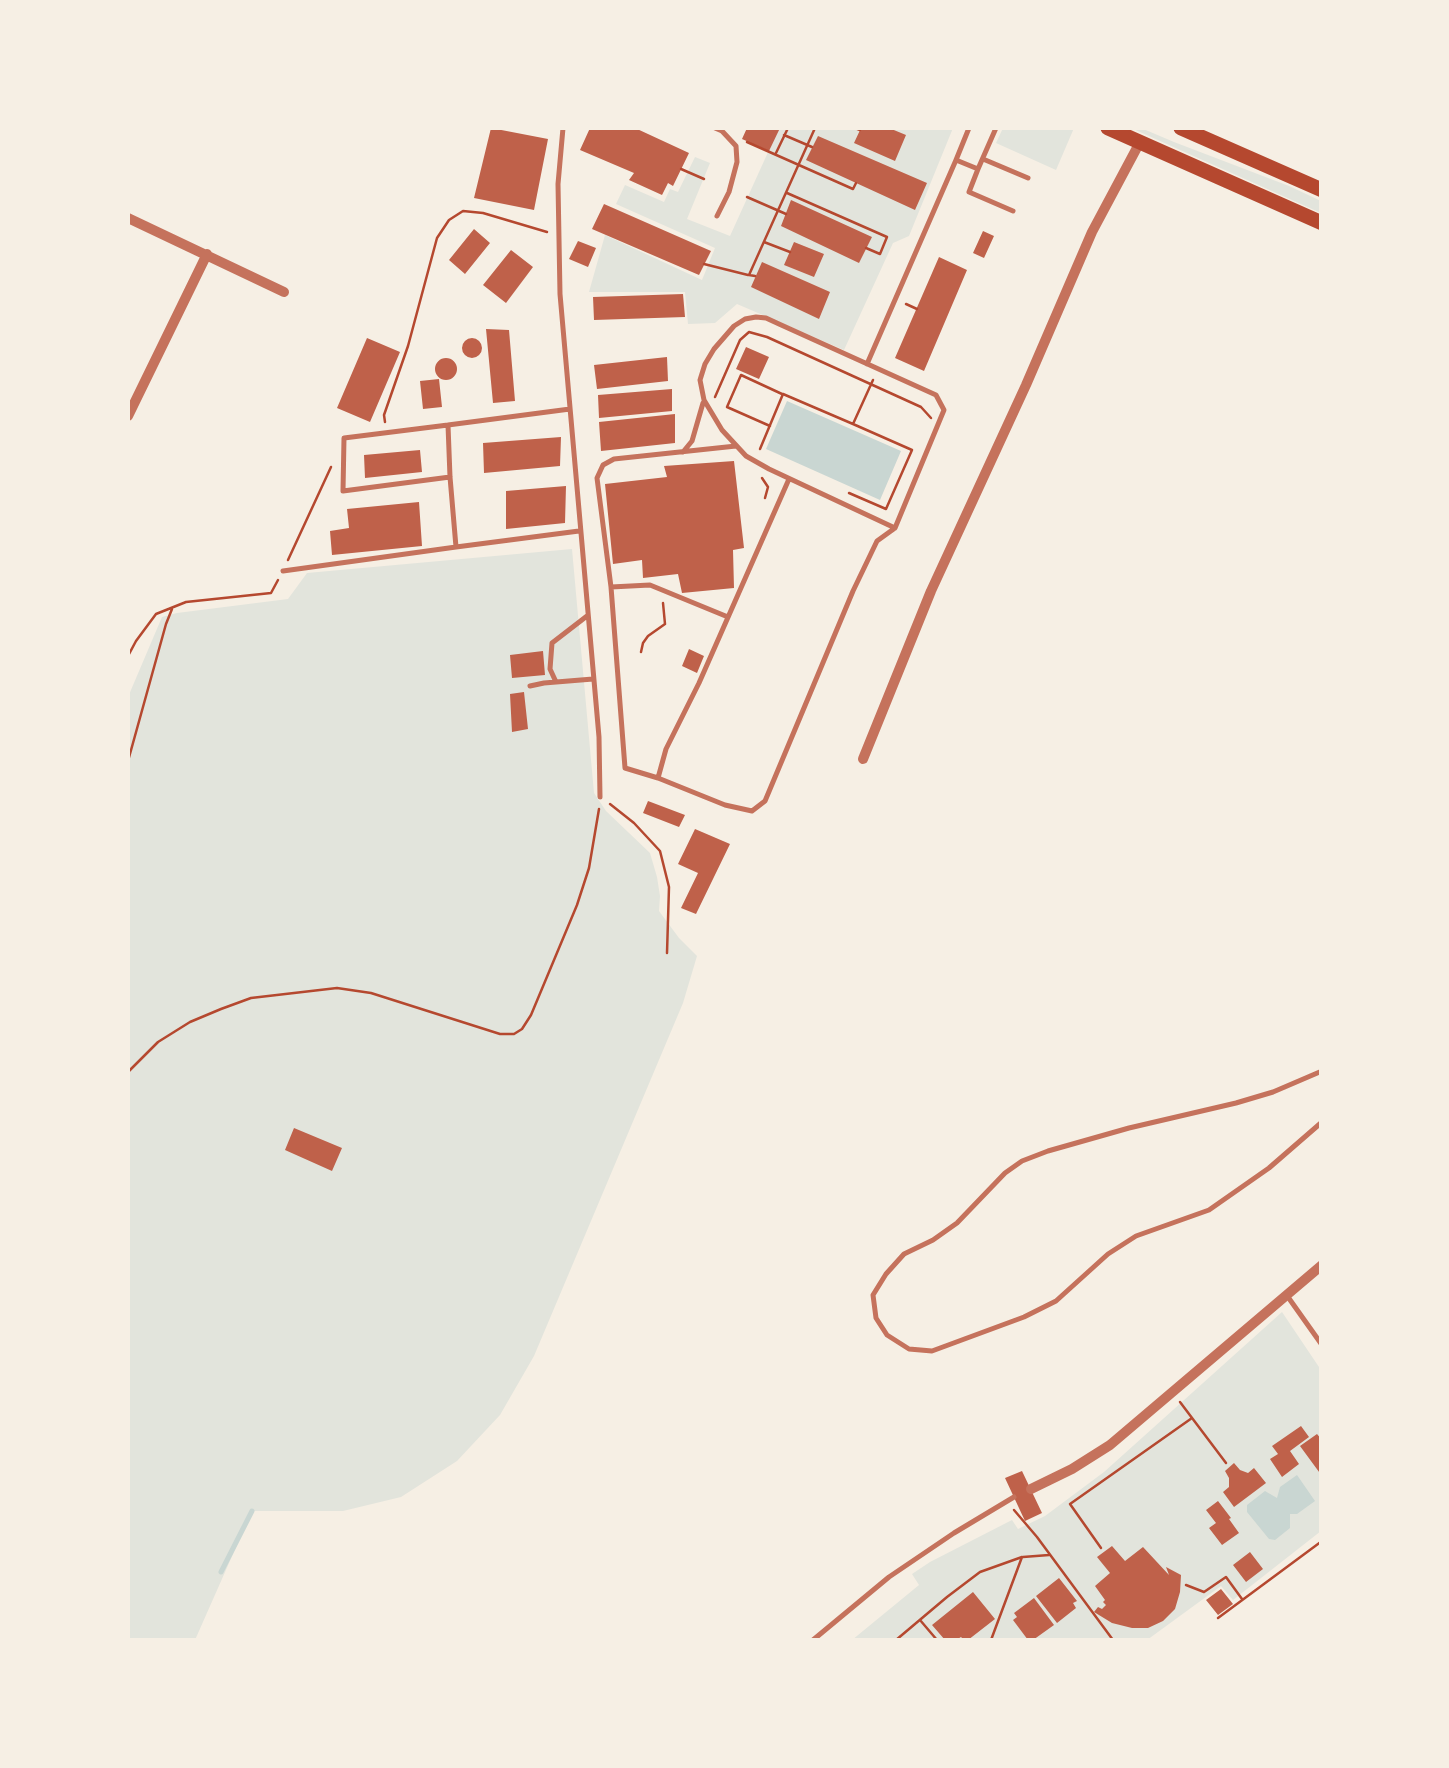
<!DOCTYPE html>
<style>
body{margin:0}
#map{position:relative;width:1449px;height:1768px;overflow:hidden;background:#f6efe4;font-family:"IBM Plex Sans",sans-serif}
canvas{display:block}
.frame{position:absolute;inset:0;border:130px solid #f6efe4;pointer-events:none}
</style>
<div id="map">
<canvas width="1449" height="1768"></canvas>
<div class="frame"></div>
</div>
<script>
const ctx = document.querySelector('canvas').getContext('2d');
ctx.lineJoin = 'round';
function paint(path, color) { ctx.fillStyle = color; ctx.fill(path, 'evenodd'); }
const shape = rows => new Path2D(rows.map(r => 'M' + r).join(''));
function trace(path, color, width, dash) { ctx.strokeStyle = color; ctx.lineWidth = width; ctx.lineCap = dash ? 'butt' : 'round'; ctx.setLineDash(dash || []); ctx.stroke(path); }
paint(shape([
 [779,128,953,128,909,236,893,243,844,350,737,304,715,323,688,324,685,292,589,292,605,235,702,280,715,248,616,204,625,185,664,202,670,189,678,192,695,157,710,163,687,219,730,236],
 [1003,128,1074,128,1056,170,996,143],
 [1131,128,1141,128,1174,142,1289,186,1321,201,1321,213],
 [572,549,594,793,606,811,650,853,657,877,660,896,659,911,679,938,697,956,683,1003,534,1356,500,1415,457,1461,401,1497,343,1511,252,1511,195,1640,128,1640,128,697,162,617,177,613,288,599,307,573],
 [1282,1312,1321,1370,1321,1531,1233,1600,1221,1586,1147,1640,852,1640,919,1585,912,1574,930,1562,1012,1520,1018,1529,1045,1516,1104,1472]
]), '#e2e4dc');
paint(shape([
 [787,401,901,451,880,500,766,449],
 [1297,1475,1315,1501,1297,1514,1290,1514,1290,1528,1275,1540,1269,1539,1247,1512,1247,1505,1265,1491,1277,1498,1280,1487]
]), '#c9d6d2');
trace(shape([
 [221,1572,252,1511]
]), '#c9d6d2', 5);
paint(shape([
 [491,128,548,139,534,210,474,198],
 [590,128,635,128,689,153,673,186,668,183,662,195,629,180,634,173,580,150],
 [747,128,780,128,769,151,742,139],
 [861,128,889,128,906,135,895,161,854,143],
 [818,136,927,183,915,210,806,160],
 [791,200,872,237,859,263,781,226],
 [604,204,711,251,699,275,592,229],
 [474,229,490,243,465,274,449,260],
 [983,231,994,236,984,258,973,253],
 [578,241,596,248,588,267,569,259],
 [794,242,824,254,814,277,784,265],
 [511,250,533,267,506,303,483,285],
 [939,257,967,270,924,371,895,358],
 [762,262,830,292,819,319,751,287],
 [683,294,685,317,594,320,593,297],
 [486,329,509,330,515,401,493,403],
 '462 348a10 10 0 1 1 20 0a10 10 0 1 1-20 0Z',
 [367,338,400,352,370,422,337,408],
 [746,347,769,357,759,379,736,369],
 [667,357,668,381,597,389,594,365],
 '435 369a11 11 0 1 1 22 0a11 11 0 1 1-22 0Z',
 [439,379,442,407,423,409,420,381],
 [672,389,672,411,599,418,598,395],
 [675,414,675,443,601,451,599,422],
 [561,437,560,466,484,473,483,443],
 [420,450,422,472,365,478,364,455],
 [734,461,744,548,733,550,734,588,682,593,678,574,643,578,642,560,613,564,605,484,667,477,664,466],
 [566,486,565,523,506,529,506,491],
 [419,502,422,546,332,555,330,531,349,528,347,509],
 [689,649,704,656,697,673,682,666],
 [543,651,545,675,512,678,510,655],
 [524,692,528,729,512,732,510,694],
 [648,801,685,815,679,827,643,813],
 [695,829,730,844,696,914,681,908,698,873,678,864],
 [294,1128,342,1148,332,1171,285,1150],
 [1301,1426,1309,1437,1290,1451,1299,1464,1282,1477,1270,1459,1278,1454,1272,1446],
 [1317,1434,1322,1440,1322,1476,1300,1446],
 [1234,1463,1240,1470,1248,1473,1254,1468,1266,1483,1234,1507,1223,1492,1229,1487,1229,1478,1225,1471],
 [1022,1471,1042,1513,1025,1521,1005,1478],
 [1218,1501,1231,1518,1229,1519,1239,1533,1222,1545,1209,1528,1216,1523,1206,1510],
 [1112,1546,1125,1561,1143,1547,1169,1575,1166,1567,1181,1575,1180,1592,1175,1609,1163,1621,1148,1628,1132,1628,1112,1623,1094,1612,1098,1607,1102,1609,1106,1605,1103,1602,1105,1600,1095,1586,1110,1573,1097,1557],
 [1250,1552,1263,1569,1246,1582,1233,1565],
 [1059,1578,1077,1601,1073,1603,1076,1608,1057,1623,1036,1596],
 [1221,1589,1233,1604,1218,1615,1206,1600],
 [973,1592,995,1619,968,1640,964,1640,961,1637,956,1640,945,1640,932,1625],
 [1034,1598,1054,1625,1033,1640,1028,1640,1013,1620,1017,1617,1014,1613]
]), '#bf614a');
trace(shape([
 [855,128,860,130],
 [784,135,812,147],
 [747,142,853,189,856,183],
 [776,153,788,128],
 [681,169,704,179],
 [787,193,887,237,880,254,866,248],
 [747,197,786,214],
 [764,242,790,252],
 [704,264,748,275],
 [755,276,749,275,815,128],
 [906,304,917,309],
 [715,397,740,340,749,332,767,337,921,407,931,418],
 [385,422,384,415,408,346,437,238,449,220,463,211,483,213,547,232],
 [770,426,727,407,741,375,782,394],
 [760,449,783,394,853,424],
 [762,478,768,487,765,498],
 [849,493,886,509,912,450,853,424,873,380],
 [288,560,331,467],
 [641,652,643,643,648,636,665,624,663,603],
 [128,656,136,641,156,614,186,602,271,593,278,580],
 [128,761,166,624,172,609],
 [610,804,634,823,660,851,669,887,667,953],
 [128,1072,158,1042,190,1022,221,1009,251,998,337,988,371,993,500,1034,514,1034,522,1029,531,1015,577,905,589,868,599,809],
 [1180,1402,1226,1463],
 [1014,1510,1037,1537,1113,1640],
 [1101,1548,1070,1504,1192,1418],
 [1023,1557,1049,1555],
 [1186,1585,1204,1592,1226,1577,1242,1599],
 [1218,1618,1322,1541],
 [920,1620,937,1640],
 [896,1640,947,1597,980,1572,1022,1557,991,1640]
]), '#b5482f', 2.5);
trace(shape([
 [563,128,558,184,560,294,599,737,600,797],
 [715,128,722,131,736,146,737,162,729,192,717,216],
 [983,159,1028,178],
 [956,160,969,128],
 [978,169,969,192,1013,211],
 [867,364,956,160,978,169,996,128],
 [570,409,448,425,450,477,456,547,579,531],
 [448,425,344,438,343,491,450,477],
 [683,452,692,441,703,403],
 [283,571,456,547],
 [611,587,597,478,603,465,614,459,736,446],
 [728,617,650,585,611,587,625,768,658,778,725,805,752,811,765,801,853,591,877,541,895,528,944,410,936,395,779,324,766,318,756,317,745,319,734,326,714,349,705,364,700,380,704,400,722,430,746,456,769,469,895,528],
 [556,682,550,669,552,643,587,616],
 [530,686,544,683,593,679],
 [658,778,666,749,699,683,789,479],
 [1322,1071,1273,1092,1236,1103,1129,1128,1048,1151,1022,1161,1005,1173,957,1223,933,1240,904,1254,886,1274,873,1295,876,1318,887,1335,909,1349,932,1351,1024,1317,1056,1301,1108,1254,1136,1236,1209,1210,1269,1168,1322,1122],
 [1288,1297,1322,1345],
 [813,1640,889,1577,954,1533,1014,1497]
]), '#c5725c', 5);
trace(shape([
 [128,218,284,292],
 [128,416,207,254],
 [863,759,931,591,1026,385,1092,232,1140,142],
 [1031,1489,1072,1469,1110,1445,1322,1265]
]), '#c5725c', 10);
trace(shape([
 [1108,128,1322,223],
 [1181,128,1322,190]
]), '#b5482f', 15);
</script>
